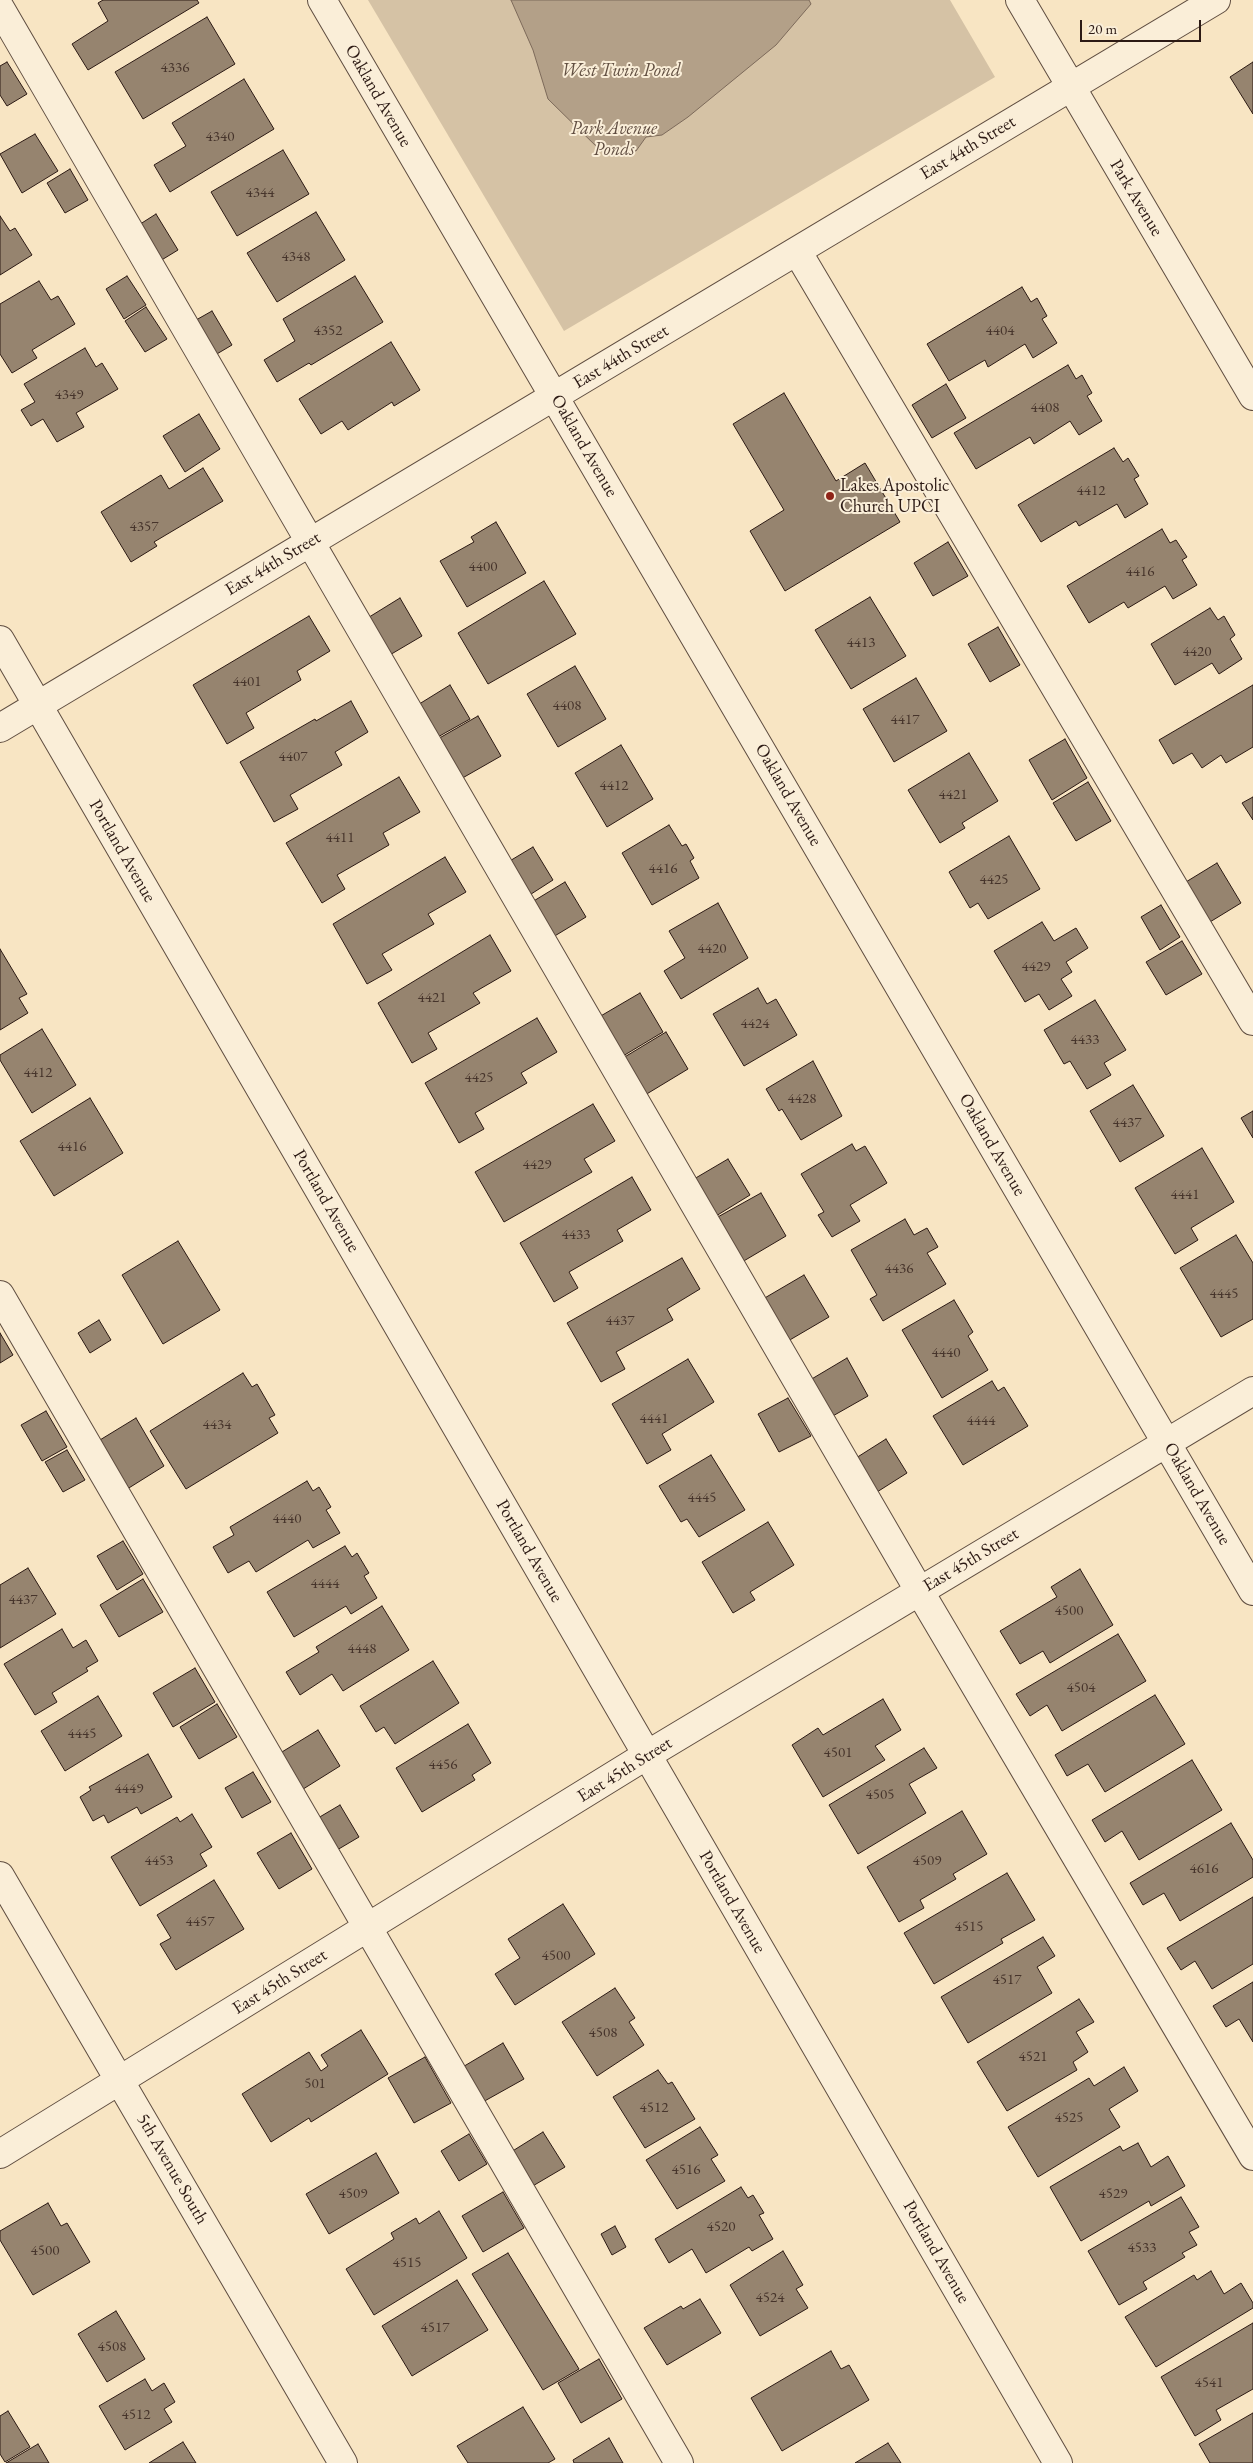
<!DOCTYPE html>
<style>
body{margin:0}
#map{position:relative;width:1253px;height:2463px;overflow:hidden;background:#f8e5c3;font-family:"EB Garamond",serif}
canvas{display:block}
.scale{position:absolute;left:1080px;top:20px;width:121px;height:22px;box-sizing:border-box;border:2px solid #2c1a14;border-top:0;padding-left:6px;font-size:15px;line-height:18px;white-space:nowrap;color:#2c1a14;-webkit-text-stroke:4px #faeed8;paint-order:stroke}
</style>
<div id="map">
<canvas width="1253" height="2463"></canvas>
<div class="scale">20 m</div>
</div>
<script>
const ctx = document.querySelector('canvas').getContext('2d');
ctx.lineJoin = 'round';
function paint(path, color) { ctx.fillStyle = color; ctx.fill(path, 'evenodd'); }
const shape = rows => new Path2D(rows.map(r => 'M' + r).join(''));
function trace(path, color, width, dash) { ctx.strokeStyle = color; ctx.lineWidth = width; ctx.lineCap = dash ? 'butt' : 'round'; ctx.setLineDash(dash || []); ctx.stroke(path); }
function drawText(font, color, halo, rows, align = 'center') {
  ctx.font = font + ' "EB Garamond",serif'; ctx.lineWidth = 4; ctx.setLineDash([]); ctx.textBaseline = 'middle'; ctx.strokeStyle = halo; ctx.fillStyle = color; for (const [text, x, y, turn = 0] of rows) {
    ctx.save(); ctx.translate(x, y); ctx.rotate((+turn || 0) * Math.PI / 180); ctx.textAlign = isNaN(turn) ? turn : align; if (halo) ctx.strokeText(text, 0, 0); ctx.fillText(text, 0, 0); ctx.restore();
  }
}
paint(shape([
 [368,0,950,0,995,77,564,331]
]), '#d5c2a5');
const water = shape([
 [511,0,809,0,811,4,776,45,688,117,662,135,646,137,636,151,602,152,548,99,533,50,511,0]
]);
paint(water, '#b3a088');
trace(water, '#7d6a5a', 1);
const building = shape([
 [103,0,197,0,199,3,88,70,72,44,108,21,98,3,103,0],
 [207,17,235,64,143,119,115,72,207,17],
 [7,62,27,94,7,106,0,95,0,66,7,62],
 [1253,62,1253,114,1230,77,1253,62],
 [244,79,274,129,170,192,154,165,186,146,172,123,244,79],
 [35,134,58,171,22,193,0,154,35,134],
 [283,150,309,194,237,236,211,192,283,150],
 [70,169,88,200,65,213,47,183,70,169],
 [316,212,345,260,277,302,247,253,316,212],
 [156,214,178,250,155,264,134,228,156,214],
 [0,216,10,231,15,228,32,255,0,275,0,216],
 [127,276,146,305,124,319,106,289,127,276],
 [355,276,383,322,311,365,309,363,277,382,264,360,295,341,283,319,355,276],
 [39,281,51,300,58,296,75,324,32,350,37,358,12,373,0,354,0,304,39,281],
 [1022,287,1031,302,1037,298,1047,316,1042,319,1057,343,1033,358,1025,344,988,367,985,360,949,381,927,344,1022,287],
 [146,307,167,339,145,352,125,321,146,307],
 [212,311,232,345,210,358,189,324,212,311],
 [391,342,420,390,394,406,392,402,348,430,342,421,321,434,299,399,391,342],
 [85,348,96,367,102,363,118,389,76,413,84,427,57,442,43,419,31,426,21,410,35,402,24,384,85,348],
 [1068,365,1076,379,1082,375,1092,393,1087,396,1102,421,1079,435,1070,421,1034,444,1030,437,976,469,954,433,1068,365],
 [946,384,966,418,932,438,912,405,946,384],
 [784,393,836,481,865,463,900,522,785,591,750,531,784,510,733,424,784,393],
 [199,414,220,449,185,472,163,436,199,414],
 [1114,448,1123,462,1128,458,1139,476,1134,479,1148,504,1125,518,1117,504,1079,526,1076,521,1041,542,1018,505,1114,448],
 [203,468,223,501,154,542,157,546,131,562,101,512,161,475,169,489,203,468],
 [496,522,526,573,467,607,440,561,474,542,471,537,496,522],
 [1162,529,1170,543,1176,540,1187,557,1182,560,1197,585,1173,599,1165,586,1128,608,1124,602,1089,623,1067,586,1162,529],
 [948,542,968,576,933,596,914,563,948,542],
 [544,581,576,634,488,684,458,633,544,581],
 [870,597,906,656,851,689,815,630,870,597],
 [400,598,422,636,388,656,366,619,400,598],
 [1210,608,1218,620,1224,616,1235,635,1230,639,1242,659,1219,674,1212,663,1175,685,1151,644,1210,608],
 [309,616,330,651,297,671,301,680,246,713,254,728,227,744,193,685,309,616],
 [998,627,1020,665,990,682,968,644,998,627],
 [575,666,606,719,558,747,527,694,575,666],
 [916,678,947,731,894,762,863,709,916,678],
 [450,685,470,719,436,738,416,706,450,685],
 [1253,685,1253,747,1226,763,1221,755,1202,768,1192,753,1173,764,1159,740,1253,685],
 [351,701,368,732,335,752,342,765,290,795,298,809,274,822,240,762,315,719,316,721,351,701],
 [478,716,501,756,459,780,436,740,478,716],
 [1065,739,1087,778,1052,800,1029,760,1065,739],
 [621,745,653,799,607,827,575,773,621,745],
 [969,753,998,801,962,823,965,828,940,843,908,790,969,753],
 [399,777,420,812,383,833,389,845,337,875,345,889,322,903,286,843,399,777],
 [1088,782,1111,821,1076,841,1053,803,1088,782],
 [1253,797,1253,820,1242,803,1253,797],
 [669,825,682,846,686,844,694,858,690,861,699,878,652,905,622,853,669,825],
 [1009,836,1040,889,988,919,978,903,970,908,949,872,1009,836],
 [533,847,553,880,528,896,508,862,533,847],
 [445,857,466,892,428,914,434,924,382,954,392,970,367,984,333,924,445,857],
 [1217,863,1241,903,1205,925,1181,885,1217,863],
 [565,882,586,917,553,937,532,902,565,882],
 [718,903,748,958,681,999,664,971,685,958,669,931,718,903],
 [1161,905,1180,937,1160,950,1141,917,1161,905],
 [1042,922,1054,941,1076,928,1088,948,1066,962,1072,972,1061,979,1072,996,1049,1010,1039,994,1025,1002,994,951,1042,922],
 [490,935,511,971,473,993,480,1003,428,1033,437,1049,412,1063,378,1003,490,935],
 [1182,941,1202,974,1166,995,1146,962,1182,941],
 [0,949,27,994,19,998,28,1013,0,1030,0,949],
 [758,988,767,1004,776,999,797,1035,744,1066,713,1014,758,988],
 [640,993,663,1032,623,1056,599,1017,640,993],
 [1095,1000,1126,1050,1104,1063,1111,1075,1087,1089,1070,1061,1064,1064,1044,1030,1095,1000],
 [537,1018,557,1052,521,1073,527,1083,475,1113,484,1129,459,1143,425,1083,537,1018],
 [42,1029,76,1085,32,1113,0,1060,0,1055,42,1029],
 [666,1032,688,1069,645,1095,623,1058,666,1032],
 [813,1061,842,1116,801,1140,782,1109,779,1111,766,1089,813,1061],
 [1133,1085,1164,1136,1120,1162,1090,1111,1133,1085],
 [90,1098,123,1153,54,1196,20,1141,90,1098],
 [593,1104,615,1141,584,1159,592,1172,504,1222,475,1172,593,1104],
 [1253,1111,1253,1138,1241,1118,1253,1111],
 [852,1144,856,1151,865,1146,887,1183,850,1205,860,1221,832,1237,818,1215,824,1212,801,1174,852,1144],
 [1202,1148,1234,1202,1191,1228,1198,1240,1175,1254,1135,1188,1202,1148],
 [728,1159,750,1195,716,1216,694,1179,728,1159],
 [632,1177,651,1210,617,1230,623,1241,569,1272,578,1288,554,1302,520,1243,632,1177],
 [761,1193,786,1236,742,1262,716,1218,761,1193],
 [905,1219,914,1235,927,1228,938,1247,927,1253,946,1284,883,1321,870,1299,877,1295,851,1250,905,1219],
 [1236,1235,1253,1263,1253,1319,1221,1337,1180,1268,1236,1235],
 [178,1241,220,1310,163,1344,122,1275,178,1241],
 [682,1258,700,1289,667,1309,673,1320,616,1352,625,1369,601,1382,567,1323,682,1258],
 [804,1275,829,1317,788,1341,763,1299,804,1275],
 [954,1300,973,1332,968,1336,988,1370,942,1398,902,1330,954,1300],
 [99,1320,111,1340,90,1353,78,1333,99,1320],
 [0,1333,13,1355,0,1363,0,1333],
 [847,1358,868,1396,831,1417,810,1380,847,1358],
 [688,1359,714,1402,662,1434,671,1450,647,1464,612,1404,688,1359],
 [243,1373,252,1387,257,1384,275,1415,269,1418,278,1433,186,1489,150,1431,243,1373],
 [992,1381,998,1391,1004,1387,1028,1426,963,1465,933,1416,992,1381],
 [788,1398,811,1436,779,1452,758,1414,788,1398],
 [46,1411,67,1447,42,1461,21,1425,46,1411],
 [136,1418,164,1466,124,1491,95,1443,136,1418],
 [886,1439,907,1473,877,1492,856,1458,886,1439],
 [67,1450,85,1480,63,1492,45,1462,67,1450],
 [711,1455,745,1510,699,1537,687,1519,681,1522,659,1486,711,1455],
 [307,1481,313,1491,319,1487,331,1507,326,1510,340,1533,313,1548,308,1540,256,1572,249,1561,228,1573,213,1547,234,1535,230,1527,307,1481],
 [768,1522,794,1565,750,1592,755,1600,733,1613,702,1562,768,1522],
 [123,1541,143,1574,117,1590,97,1556,123,1541],
 [345,1546,352,1557,357,1553,369,1573,364,1576,377,1598,351,1614,346,1606,294,1637,267,1592,345,1546],
 [28,1568,56,1614,0,1648,0,1585,28,1568],
 [1080,1569,1113,1625,1050,1663,1043,1651,1020,1664,1000,1631,1057,1597,1051,1587,1080,1569],
 [143,1579,163,1612,119,1637,100,1605,143,1579],
 [382,1606,409,1650,343,1691,332,1674,300,1695,286,1672,319,1652,316,1647,382,1606],
 [62,1629,73,1648,86,1640,98,1661,86,1668,88,1671,52,1693,57,1702,35,1715,4,1664,62,1629],
 [1118,1634,1146,1681,1062,1731,1047,1705,1030,1716,1016,1694,1118,1634],
 [433,1661,459,1703,395,1744,384,1727,376,1732,360,1706,433,1661],
 [195,1668,215,1702,173,1727,153,1693,195,1668],
 [1155,1695,1185,1744,1105,1792,1088,1764,1067,1776,1055,1755,1155,1695],
 [98,1696,122,1736,65,1771,41,1731,98,1696],
 [883,1699,901,1730,875,1746,885,1760,823,1797,792,1745,818,1728,823,1735,883,1699],
 [217,1704,237,1737,199,1759,180,1727,217,1704],
 [468,1724,491,1763,472,1775,475,1780,422,1812,396,1768,468,1724],
 [318,1730,340,1766,300,1791,277,1755,318,1730],
 [924,1748,937,1768,909,1784,926,1813,858,1854,829,1805,924,1748],
 [148,1754,172,1797,141,1814,137,1807,108,1823,104,1815,93,1821,80,1797,91,1790,89,1787,148,1754],
 [1192,1760,1222,1810,1139,1860,1122,1831,1105,1842,1092,1820,1192,1760],
 [253,1772,271,1802,242,1818,225,1788,253,1772],
 [340,1805,359,1837,337,1850,318,1818,340,1805],
 [962,1811,987,1854,953,1874,956,1879,920,1900,924,1908,899,1922,867,1867,962,1811],
 [192,1814,212,1847,200,1854,207,1866,140,1906,111,1857,177,1817,180,1822,192,1814],
 [1231,1823,1253,1860,1253,1877,1180,1921,1164,1893,1143,1905,1130,1883,1231,1823],
 [291,1833,312,1869,279,1889,257,1853,291,1833],
 [1007,1873,1035,1920,1001,1939,1003,1943,934,1984,904,1933,1007,1873],
 [214,1880,244,1929,176,1970,160,1944,171,1938,157,1915,214,1880],
 [1253,1897,1253,1964,1212,1989,1195,1961,1181,1970,1167,1948,1253,1897],
 [563,1904,595,1954,515,2005,495,1974,520,1958,508,1939,563,1904],
 [1043,1937,1055,1956,1037,1967,1052,1993,968,2043,941,1997,1043,1937],
 [1253,1982,1253,2042,1239,2019,1226,2027,1213,2006,1253,1982],
 [615,1988,635,2018,629,2022,644,2045,597,2076,562,2022,615,1988],
 [1079,1999,1094,2022,1076,2032,1088,2052,1073,2062,1077,2070,1007,2111,977,2062,1079,1999],
 [361,2030,388,2074,311,2122,309,2118,271,2142,242,2094,309,2052,321,2071,328,2066,321,2055,361,2030],
 [503,2043,524,2079,481,2103,461,2068,503,2043],
 [425,2057,451,2103,414,2123,388,2078,425,2057],
 [1124,2067,1138,2091,1109,2109,1120,2127,1038,2177,1008,2127,1089,2078,1094,2086,1124,2067],
 [658,2070,668,2084,672,2082,695,2119,645,2148,613,2097,658,2070],
 [700,2127,718,2155,711,2159,725,2181,677,2209,646,2160,700,2127],
 [543,2132,565,2167,531,2187,511,2152,543,2132],
 [469,2134,487,2164,459,2181,441,2151,469,2134],
 [1138,2143,1151,2167,1168,2156,1185,2186,1151,2206,1149,2201,1081,2241,1050,2187,1120,2146,1123,2151,1138,2143],
 [376,2153,399,2193,329,2234,306,2194,376,2153],
 [741,2187,748,2198,753,2195,764,2213,759,2215,773,2239,752,2251,749,2247,706,2273,692,2249,669,2263,655,2239,741,2187],
 [503,2192,524,2228,483,2252,462,2216,503,2192],
 [1181,2197,1199,2227,1189,2232,1197,2245,1182,2253,1185,2257,1143,2282,1147,2289,1119,2305,1088,2251,1181,2197],
 [48,2203,61,2226,67,2223,90,2262,33,2295,0,2240,0,2231,48,2203],
 [439,2211,467,2258,374,2315,346,2269,394,2239,391,2233,416,2218,419,2224,439,2211],
 [615,2226,626,2247,612,2255,601,2234,615,2226],
 [783,2251,803,2285,796,2289,808,2308,760,2336,730,2285,783,2251],
 [508,2253,579,2369,543,2390,472,2274,508,2253],
 [1211,2271,1224,2294,1241,2283,1253,2303,1253,2308,1156,2367,1125,2317,1194,2275,1197,2280,1211,2271],
 [457,2280,488,2330,412,2376,382,2326,457,2280],
 [700,2299,721,2333,667,2365,644,2328,681,2306,683,2309,700,2299],
 [116,2311,145,2359,107,2382,78,2334,116,2311],
 [1253,2323,1253,2389,1216,2410,1221,2420,1195,2436,1161,2377,1253,2323],
 [831,2351,841,2369,849,2365,869,2400,782,2451,751,2398,831,2351],
 [599,2359,622,2399,581,2423,558,2383,599,2359],
 [145,2379,152,2391,164,2383,175,2402,164,2409,172,2422,125,2450,99,2406,145,2379],
 [523,2407,555,2459,548,2463,468,2463,457,2446,523,2407],
 [8,2411,30,2447,5,2462,0,2454,0,2416,8,2411],
 [1253,2413,1253,2463,1210,2463,1199,2444,1253,2413],
 [609,2438,623,2463,574,2463,573,2460,609,2438],
 [183,2442,196,2463,149,2463,183,2442],
 [888,2443,901,2463,855,2463,888,2443],
 [38,2444,49,2463,6,2463,38,2444]
]);
paint(building, '#96846f');
trace(building, '#2c1a14', 1);
const minor = shape([
 [322,0,1253,1591],
 [1020,0,1253,396],
 [0,8,920,1592,1253,2156],
 [797,251,1253,1021],
 [0,640,1058,2463],
 [0,728,1216,0],
 [0,1295,679,2463],
 [0,1876,343,2463],
 [0,2154,647,1755,1253,1391]
]);
trace(minor, '#5f4d40', 30);
trace(minor, '#faeed8', 28);
for (const [x, y, r, color] of [
 [830,496,5,"#8f2418"]
]) { const dot = new Path2D(); dot.arc(x, y, r, 0, 2 * Math.PI); ctx.fillStyle = color; ctx.fill(dot); trace(dot, '#faeed8', 2); }
drawText('15px', '#46342b', null, [
 ["4336",175,68],
 ["4340",220,137],
 ["4344",260,193],
 ["4348",296,257],
 ["4352",328,331],
 ["4404",1000,331],
 ["4349",69,395],
 ["4408",1045,408],
 ["4412",1091,491],
 ["4357",144,527],
 ["4400",483,567],
 ["4416",1140,572],
 ["4413",861,643],
 ["4420",1197,652],
 ["4401",247,682],
 ["4408",567,706],
 ["4417",905,720],
 ["4407",293,757],
 ["4412",614,786],
 ["4421",953,795],
 ["4411",340,838],
 ["4416",663,869],
 ["4425",994,880],
 ["4420",712,949],
 ["4429",1036,967],
 ["4421",432,998],
 ["4424",755,1024],
 ["4433",1085,1040],
 ["4412",38,1073],
 ["4425",479,1078],
 ["4428",802,1099],
 ["4437",1127,1123],
 ["4416",72,1147],
 ["4429",537,1165],
 ["4441",1185,1195],
 ["4433",576,1235],
 ["4436",899,1269],
 ["4445",1224,1294],
 ["4437",620,1321],
 ["4440",946,1353],
 ["4441",654,1419],
 ["4444",981,1421],
 ["4434",217,1425],
 ["4445",702,1498],
 ["4440",287,1519],
 ["4444",325,1584],
 ["4437",23,1600],
 ["4500",1069,1611],
 ["4448",362,1649],
 ["4504",1081,1688],
 ["4445",82,1734],
 ["4501",838,1753],
 ["4456",443,1765],
 ["4449",129,1789],
 ["4505",880,1795],
 ["4453",159,1861],
 ["4509",927,1861],
 ["4616",1204,1869],
 ["4457",200,1922],
 ["4515",969,1927],
 ["4500",556,1956],
 ["4517",1007,1980],
 ["4508",603,2033],
 ["4521",1033,2057],
 ["501",315,2084],
 ["4512",654,2108],
 ["4525",1069,2118],
 ["4516",686,2170],
 ["4509",353,2194],
 ["4529",1113,2194],
 ["4520",721,2227],
 ["4533",1142,2248],
 ["4500",45,2251],
 ["4515",407,2263],
 ["4524",770,2298],
 ["4517",435,2328],
 ["4508",112,2347],
 ["4541",1209,2383],
 ["4512",136,2415]
]);
drawText('18px', '#2c1a14', '#faeed8', [
 ["Oakland Avenue",378,96,60],
 ["East 44th Street",968,148,-31],
 ["Park Avenue",1136,198,59],
 ["East 44th Street",621,357,-31],
 ["Oakland Avenue",584,446,60],
 ["East 44th Street",273,564,-31],
 ["Oakland Avenue",788,795,60],
 ["Portland Avenue",122,851,60],
 ["Oakland Avenue",992,1145,60],
 ["Portland Avenue",326,1201,60],
 ["Oakland Avenue",1197,1494,60],
 ["Portland Avenue",529,1551,60],
 ["East 45th Street",971,1560,-31],
 ["East 45th Street",625,1770,-32],
 ["Portland Avenue",732,1902,60],
 ["East 45th Street",280,1982,-32],
 ["5th Avenue South",172,2169,60],
 ["Portland Avenue",936,2252,60]
]);
drawText('italic 18px', '#5f4c40', '#faeed8', [
 ["Park Avenue",614,129],
 ["Ponds",614,150]
]);
drawText('18px', '#2c1a14', '#faeed8', [
 ["Lakes Apostolic",840,486],
 ["Church UPCI",840,507]
], 'left');
drawText('italic 19px', '#625042', '#faeed8', [
 ["West Twin Pond",621,71]
]);
</script>
